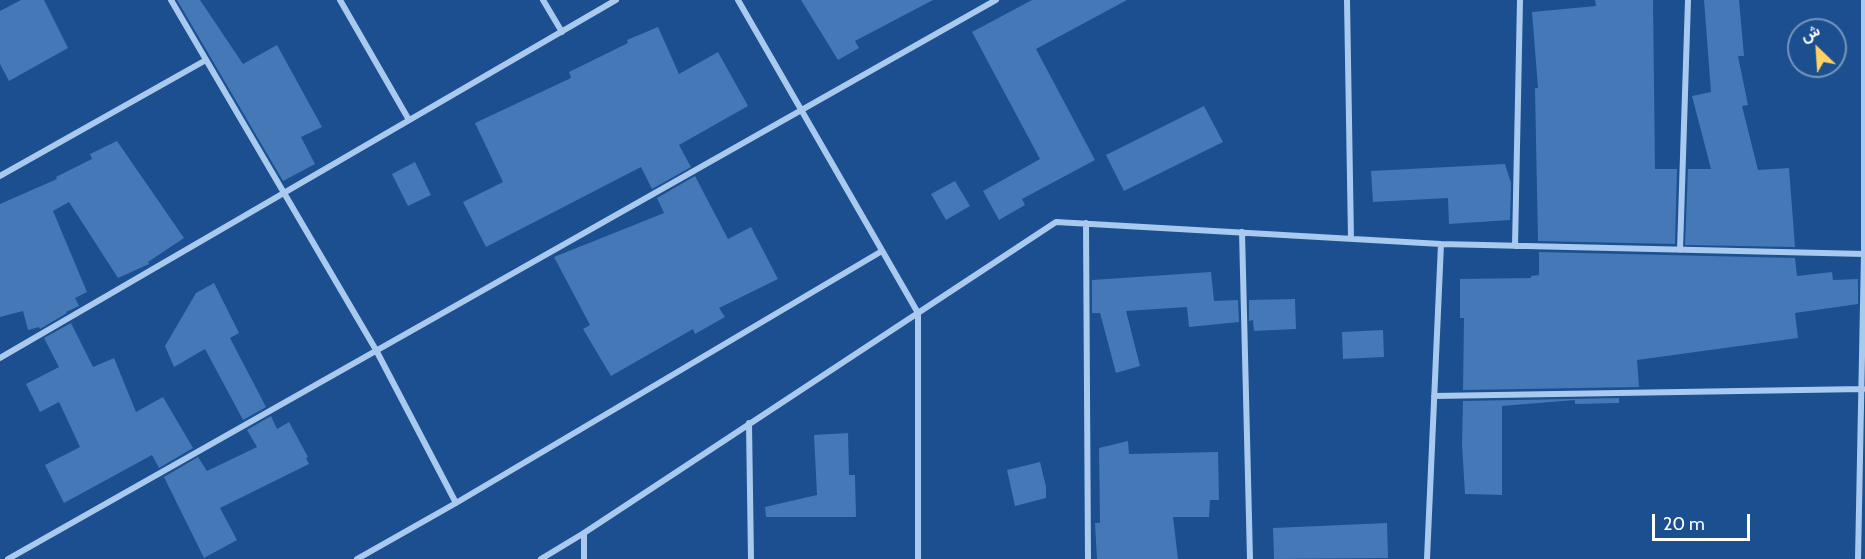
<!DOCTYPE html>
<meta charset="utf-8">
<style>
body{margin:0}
#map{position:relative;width:1865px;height:559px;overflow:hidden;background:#1b4f8f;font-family:Cabin,Vazirmatn,sans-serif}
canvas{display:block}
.north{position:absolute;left:1787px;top:18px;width:60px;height:60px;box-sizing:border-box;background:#1b4f8f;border:2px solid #7695bc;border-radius:50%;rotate:335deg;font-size:16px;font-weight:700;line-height:24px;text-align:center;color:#fff}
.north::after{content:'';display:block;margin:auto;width:21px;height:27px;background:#ffd166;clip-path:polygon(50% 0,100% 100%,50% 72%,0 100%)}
.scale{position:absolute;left:1652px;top:514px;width:98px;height:27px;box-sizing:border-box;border:3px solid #fff;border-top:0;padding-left:8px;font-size:18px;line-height:21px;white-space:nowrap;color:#fff;-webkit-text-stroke:4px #1b4f8f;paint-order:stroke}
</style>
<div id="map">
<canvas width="1865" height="559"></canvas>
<div class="north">ش</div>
<div class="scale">20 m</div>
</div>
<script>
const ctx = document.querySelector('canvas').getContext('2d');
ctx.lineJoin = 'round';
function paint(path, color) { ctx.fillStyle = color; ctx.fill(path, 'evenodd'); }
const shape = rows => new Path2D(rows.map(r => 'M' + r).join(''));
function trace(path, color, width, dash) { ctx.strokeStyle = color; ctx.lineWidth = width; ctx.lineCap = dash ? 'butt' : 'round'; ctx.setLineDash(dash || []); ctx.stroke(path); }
paint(shape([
 [21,0,44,0,68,48,9,81,0,64,0,11],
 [177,0,200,0,243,64,277,45,322,127,301,137,315,164,283,181],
 [801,0,933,0,855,41,859,48,838,60],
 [1032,0,1127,0,1036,49,1095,160,1022,199,1025,205,999,220,983,191,1040,159,972,32],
 [1595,0,1653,0,1655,169,1677,169,1675,244,1538,241,1535,88,1538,88,1532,12,1596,6],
 [1704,0,1739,0,1744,56,1738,56,1748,105,1742,106,1758,170,1789,168,1795,247,1685,245,1688,169,1711,169,1692,96,1711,92],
 [658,27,679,74,718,52,748,106,679,145,691,167,652,189,641,167,486,247,463,202,503,182,475,123,571,78,569,72,628,43,627,40],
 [1204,106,1223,142,1124,191,1106,155],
 [117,141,184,238,148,262,149,264,118,278,69,202,53,211,87,292,75,298,79,306,66,312,67,313,40,329,39,327,28,330,23,311,0,317,0,204,57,179,56,177,92,159,90,154],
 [415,162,431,195,408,206,392,174],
 [1505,164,1511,183,1510,220,1449,224,1448,198,1373,202,1371,171],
 [695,176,728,239,751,227,778,279,719,308,725,317,695,334,693,329,611,376,583,329,590,325,554,257,664,213,657,198],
 [955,181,970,206,946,220,931,194],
 [1539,252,1795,258,1797,276,1832,272,1833,280,1858,279,1858,304,1795,313,1798,338,1637,360,1639,387,1463,390,1464,318,1460,318,1460,279,1531,278,1531,276,1539,275],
 [1211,272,1214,301,1238,300,1239,322,1189,327,1187,307,1126,311,1140,366,1116,373,1100,313,1092,313,1092,280],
 [214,283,239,333,230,338,266,407,243,420,205,349,174,367,165,346,196,293],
 [1295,299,1296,329,1254,331,1253,320,1249,321,1249,300],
 [71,323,93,367,114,358,136,412,163,397,193,448,159,468,152,455,64,503,45,465,80,447,59,402,40,412,26,384,59,367,44,338],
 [1383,330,1384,357,1343,359,1342,332],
 [1619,398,1619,403,1575,404,1575,400,1502,406,1502,495,1465,494,1462,444,1463,401],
 [271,416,277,429,289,422,308,457,306,458,309,464,220,508,237,540,204,558,164,477,198,457,207,471,257,447,247,430],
 [848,433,849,475,855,475,856,517,766,517,765,507,817,495,814,435],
 [1128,441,1129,454,1218,452,1219,500,1210,500,1209,517,1173,517,1178,559,1097,559,1095,523,1100,523,1099,448],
 [1040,462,1046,487,1046,498,1015,506,1007,470],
 [1387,523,1388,558,1274,559,1273,528]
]), '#4478b7');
trace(shape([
 [171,0,376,350,456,503],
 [340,0,409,120],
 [543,0,562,32],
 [738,0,918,313,918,559],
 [1347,0,1351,239],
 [0,176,206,60],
 [1086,223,1088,559],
 [1242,232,1250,559],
 [1515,246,1520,0],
 [1680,250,1688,0],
 [0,358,616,0],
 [1434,396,1863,389],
 [749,423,751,559],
 [584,533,584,559],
 [8,559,996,0],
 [357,559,456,503,882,251],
 [541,559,584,533,1056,222,1441,244,1865,254],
 [1427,559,1441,244],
 [1858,559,1864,254,1864,0]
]), '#a9c9ee', 6);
</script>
